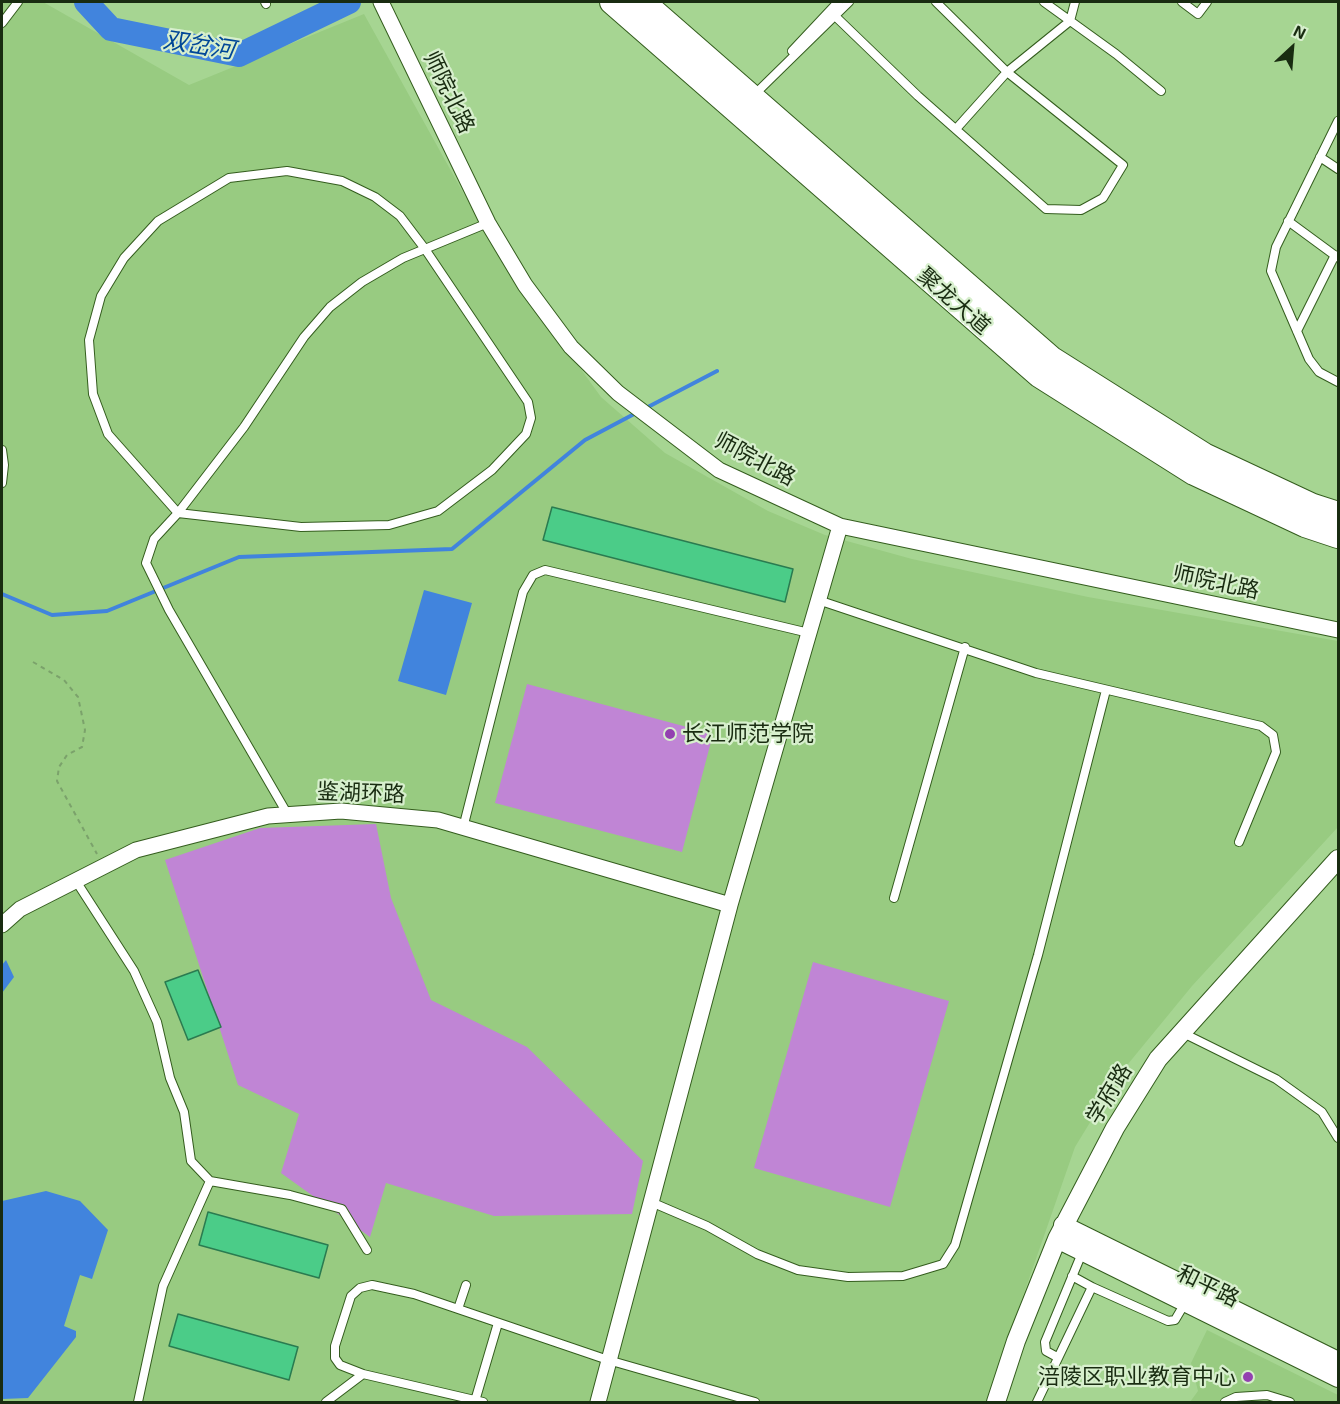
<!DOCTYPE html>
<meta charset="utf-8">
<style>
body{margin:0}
#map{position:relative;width:1340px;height:1404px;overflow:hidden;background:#a6d592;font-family:"Exo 2",sans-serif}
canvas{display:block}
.frame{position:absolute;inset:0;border:3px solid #192c11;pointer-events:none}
.north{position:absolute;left:1262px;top:18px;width:60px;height:60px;-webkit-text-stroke:4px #d7efcd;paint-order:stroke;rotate:26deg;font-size:16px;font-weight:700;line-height:24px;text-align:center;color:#192c11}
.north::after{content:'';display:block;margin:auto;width:21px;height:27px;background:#192c11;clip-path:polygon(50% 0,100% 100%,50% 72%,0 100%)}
</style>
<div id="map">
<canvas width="1340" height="1404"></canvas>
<div class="frame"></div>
<div class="north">N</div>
</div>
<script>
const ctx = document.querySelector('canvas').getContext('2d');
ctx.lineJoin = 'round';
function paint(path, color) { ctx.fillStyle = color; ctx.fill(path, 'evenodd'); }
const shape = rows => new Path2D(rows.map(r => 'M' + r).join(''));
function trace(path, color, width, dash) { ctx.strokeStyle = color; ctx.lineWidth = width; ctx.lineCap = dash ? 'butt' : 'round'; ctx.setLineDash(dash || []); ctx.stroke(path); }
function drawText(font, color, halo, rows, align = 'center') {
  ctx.font = font + ' "Exo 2","Noto Sans SC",sans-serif'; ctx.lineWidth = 4.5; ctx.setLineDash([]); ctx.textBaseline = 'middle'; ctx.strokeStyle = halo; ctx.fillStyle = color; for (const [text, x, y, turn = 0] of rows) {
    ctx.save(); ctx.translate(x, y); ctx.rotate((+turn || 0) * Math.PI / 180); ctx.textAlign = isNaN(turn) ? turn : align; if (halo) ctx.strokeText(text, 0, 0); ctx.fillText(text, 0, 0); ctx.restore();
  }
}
paint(shape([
 [2,2,43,2,189,85,364,14,496,252,601,397,665,453,768,511,825,535,912,559,1088,597,1338,641,1338,827,1192,986,1119,1075,1075,1147,986,1402,2,1402],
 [1207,1330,1338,1395,1338,1402,1190,1402,1198,1391,1191,1363]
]), '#98cb81');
paint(shape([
 [527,684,713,734,682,852,495,803],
 [376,824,391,898,431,1000,527,1047,643,1161,632,1214,494,1216,386,1183,370,1237,281,1173,299,1114,238,1085,165,860,260,828],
 [813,962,949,1001,890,1207,754,1168]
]), '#c085d5');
paint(shape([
 [424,590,472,603,446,695,398,681],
 [6,960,14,977,2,993,2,965],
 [46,1191,80,1201,108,1230,92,1279,80,1275,64,1326,76,1331,76,1337,28,1398,2,1399,2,1201]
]), '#4184dd');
trace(shape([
 [646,408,717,371],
 [2,594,52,615,107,611,239,557,452,549,585,440,636,413]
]), '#4184dd', 4);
trace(shape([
 [86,2,111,29,239,55,349,2]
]), '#4184dd', 24);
const building = shape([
 [552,507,793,569,785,602,543,540,552,507],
 [198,970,221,1027,188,1040,165,982,198,970],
 [208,1212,328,1245,319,1278,199,1245,208,1212],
 [178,1314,298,1347,289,1380,169,1346,178,1314]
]);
paint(building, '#4bcc88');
trace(building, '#2a7b50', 1.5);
const service = shape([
 [265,2,266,4],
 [1044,2,1116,54,1161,91],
 [1182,2,1198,14,1207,2],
 [835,16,918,96,1046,209,1081,210,1103,198,1123,165,1007,72,936,2],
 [2,23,18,2],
 [792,51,838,2],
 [753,96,849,2],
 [1338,121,1276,247,1271,271,1309,359,1319,372,1338,382],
 [956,129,1007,72,1070,21,1075,2],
 [1320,157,1338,169],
 [287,171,342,181,375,197,400,216,425,249,528,402,531,418,526,434,492,470,438,511,389,525,301,527,178,513,108,434,93,394,89,340,101,296,124,258,158,221,229,178,287,171],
 [1288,221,1337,257],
 [1297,331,1335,255],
 [2,450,4,465,2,483],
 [818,600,1036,673,1261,726,1273,735,1276,752,1239,842],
 [288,815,169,610,146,563,154,539,178,513,244,427,304,337,330,307,362,282,403,258,488,223],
 [463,828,523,592,533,575,545,570,809,633],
 [76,881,134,971,157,1022,170,1078,184,1112,191,1161,210,1181,163,1286,138,1402],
 [894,898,965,647],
 [1181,1032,1276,1079,1322,1112,1338,1138],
 [210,1181,290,1195,342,1209,367,1250],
 [651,1202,707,1226,757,1254,798,1270,848,1277,903,1276,943,1264,955,1245,1038,955,1106,690],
 [1072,1276,1092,1287],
 [458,1309,466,1285],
 [1057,1357,1046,1351,1045,1342,1082,1253],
 [363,1374,340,1365,335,1358,335,1346,351,1296,360,1288,372,1285,414,1294,608,1360,755,1402],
 [475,1401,498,1323],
 [326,1402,363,1374,483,1402],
 [1037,1402,1092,1287,1168,1321,1175,1320,1185,1303],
 [1225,1402,1236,1397,1267,1395,1290,1402]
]);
const minor = shape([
 [381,2,488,223,525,285,571,347,618,393,719,470,840,526,1338,630],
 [2,925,20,909,136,850,268,816,341,811,438,820,730,905],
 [598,1402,730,905,840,526]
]);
const tertiary = shape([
 [1063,1225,1338,1361],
 [1057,1239,1338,1378],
 [996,1402,1016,1341,1057,1239,1115,1128,1158,1059,1338,859]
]);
const trunk = shape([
 [612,2,1039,375,1194,473,1305,525,1338,536],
 [643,2,1052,359,1204,455,1313,506,1338,514]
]);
trace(service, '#345d1e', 10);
trace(minor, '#345d1e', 17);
trace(tertiary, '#345d1e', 20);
trace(trunk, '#345d1e', 26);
trace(shape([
 [33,662,64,680,78,697,85,730,82,747,67,755,59,767,57,781,97,854]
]), '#7ba26b', 2, [4.5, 4.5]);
trace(service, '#fff', 8);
trace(minor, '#fff', 15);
trace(tertiary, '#fff', 18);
trace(trunk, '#fff', 24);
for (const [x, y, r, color] of [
 [670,734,6,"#9341b0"],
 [1248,1377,6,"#9341b0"]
]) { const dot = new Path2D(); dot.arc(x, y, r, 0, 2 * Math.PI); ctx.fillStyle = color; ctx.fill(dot); trace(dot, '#d7efcd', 2); }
drawText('22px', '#192c11', '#d7efcd', [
 ["师院北路",449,92,64],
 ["聚龙大道",954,301,41],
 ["师院北路",755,459,28],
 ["师院北路",1216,582,12],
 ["鉴湖环路",361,793,2],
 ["学府路",1109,1094,-59],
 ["和平路",1208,1286,26]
]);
drawText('22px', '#192c11', '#d7efcd', [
 ["长江师范学院",682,734],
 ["涪陵区职业教育中心",1236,1377,"right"]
], 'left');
drawText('italic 24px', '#004797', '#d7efcd', [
 ["双岔河",199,45,9]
]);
</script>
